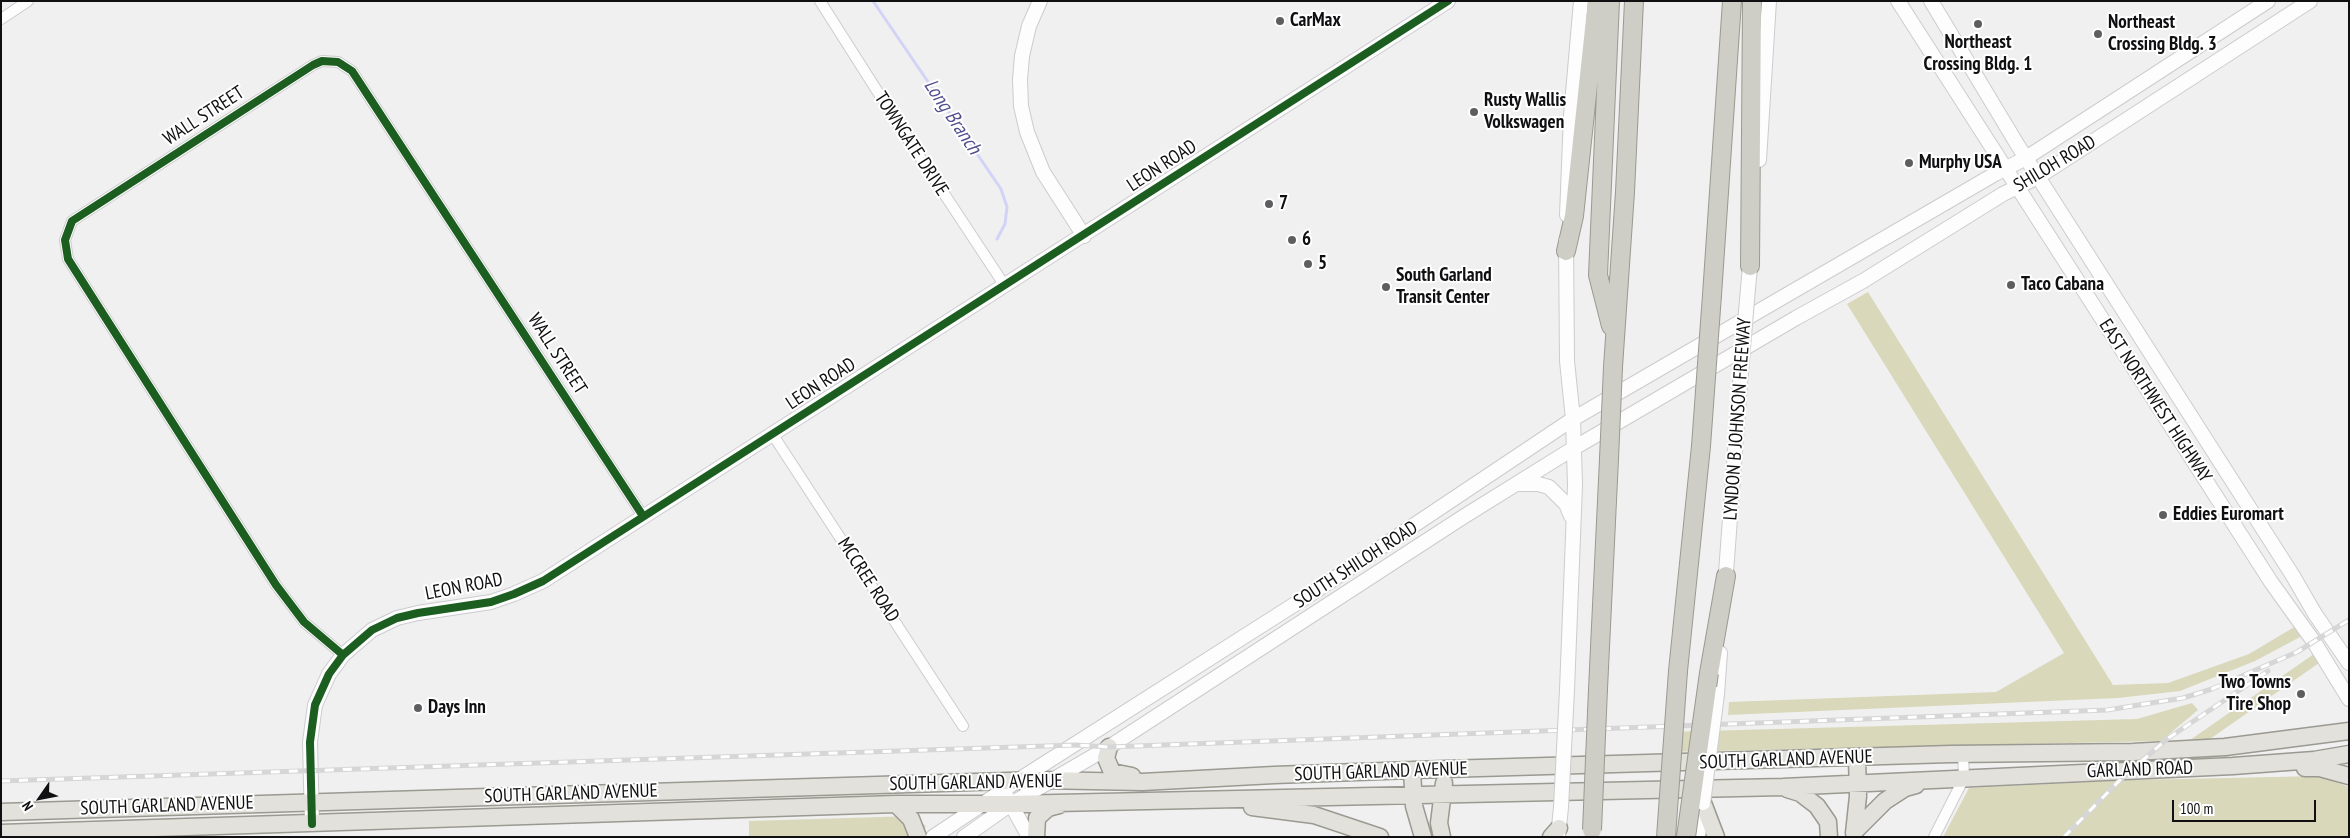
<!DOCTYPE html>
<style>
body{margin:0}
#map{position:relative;width:2350px;height:838px;overflow:hidden;background:#f0f0f1;font-family:"PT Sans Narrow",sans-serif}
canvas{display:block}
.frame{position:absolute;inset:0;border:2px solid #101012;pointer-events:none}
.north{position:absolute;left:15px;top:773px;width:50px;height:50px;-webkit-text-stroke:4px #fff;paint-order:stroke;rotate:237deg;font-size:14px;font-weight:700;line-height:20px;text-align:center;color:#101012}
.north::after{content:'';display:block;margin:auto;width:18px;height:22px;background:#101012;clip-path:polygon(50% 0,100% 100%,50% 72%,0 100%)}
.scale{position:absolute;left:2172px;top:800px;width:144px;height:22px;box-sizing:border-box;border:2px solid #101012;border-top:0;padding-left:6px;font-size:15px;line-height:18px;white-space:nowrap;color:#101012;-webkit-text-stroke:4px #fff;paint-order:stroke}
</style>
<div id="map">
<canvas width="2350" height="838"></canvas>
<div class="frame"></div>
<div class="north">N</div>
<div class="scale">100 m</div>
</div>
<script>
const ctx = document.querySelector('canvas').getContext('2d');
ctx.lineJoin = 'round';
function paint(path, color) { ctx.fillStyle = color; ctx.fill(path, 'evenodd'); }
const shape = rows => new Path2D(rows.map(r => 'M' + r).join(''));
function trace(path, color, width, dash) { ctx.strokeStyle = color; ctx.lineWidth = width; ctx.lineCap = dash ? 'butt' : 'round'; ctx.setLineDash(dash || []); ctx.stroke(path); }
function drawText(font, color, halo, rows, align = 'center') {
  ctx.font = font + ' "PT Sans Narrow",sans-serif'; ctx.lineWidth = 4; ctx.setLineDash([]); ctx.textBaseline = 'middle'; ctx.strokeStyle = halo; ctx.fillStyle = color; for (const [text, x, y, turn = 0] of rows) {
    ctx.save(); ctx.translate(x, y); ctx.rotate((+turn || 0) * Math.PI / 180); ctx.textAlign = isNaN(turn) ? turn : align; if (halo) ctx.strokeText(text, 0, 0); ctx.fillText(text, 0, 0); ctx.restore();
  }
}
paint(shape([
 [1868,292,2113,685,2168,683,2249,654,2296,626,2302,636,2255,661,2180,691,2118,698,1728,715,1729,702,1996,692,2064,653,1847,304],
 [2314,654,2319,663,2210,739,2190,740],
 [2192,703,2198,710,2161,741,1667,752,1668,732,2137,719],
 [2319,776,2349,787,2349,837,1943,837,1969,788,2133,780],
 [913,816,926,826,920,837,749,837,749,821]
]), '#d9d8bb');
trace(shape([
 [873,1,1001,189,1007,207,1005,224,997,239]
]), '#d3d3f7', 3);
const street = shape([
 [820,1,900,127,1005,286],
 [1,19,28,1],
 [773,435,963,726],
 [343,655,304,622,276,585,68,259,65,240,72,221,313,65,322,61,338,62,352,71,643,516],
 [1934,837,1964,778,1963,754]
]);
const secondary = shape([
 [1040,1,1029,26,1022,56,1020,80,1021,106,1027,132,1043,172,1084,236],
 [1898,1,2271,582,2314,642,2349,699],
 [1931,1,2017,144,2293,576,2315,614,2349,663],
 [1759,160,1769,1],
 [1567,215,1571,116,1581,1],
 [1566,241,1567,361,1573,419,1575,485,1567,690],
 [1748,288,1751,256],
 [1516,484,1538,484,1549,487,1566,504,1571,516],
 [1725,586,1740,384],
 [1717,694,1720,653],
 [1007,797,1029,837],
 [312,824,310,742,315,705,329,674,343,655,372,630,397,618,418,613,491,602,514,594,543,581,1448,1],
 [933,837,1017,781,1314,592,1573,419,1995,174,2026,158,2268,1],
 [964,837,1011,804,1109,747,1463,517,1574,448,1796,318,1863,281,2003,194,2038,177,2310,1],
 [1558,837,1561,807],
 [1698,837,1703,803]
]);
const primary = shape([
 [1109,747,1106,758,1112,772,1132,776],
 [2305,768,2320,768,2349,776],
 [1412,770,1414,806,1423,837],
 [1787,789,1800,793,1817,806,1828,822,1829,837],
 [1703,803,1716,837],
 [896,804,911,819,918,837],
 [1252,807,1314,815,1380,837],
 [1,812,1040,780,1142,782,1274,775,1412,770,1951,754,2133,752,2225,747,2349,731],
 [1855,831,1885,801,1905,788,1916,785],
 [1,833,896,804,1011,804,1783,787,2233,766,2314,760,2349,754],
 [1854,833,1858,796,1857,758],
 [1036,837,1037,818,1048,808,1059,805],
 [1442,837,1439,823,1444,783],
 [1551,837,1559,828]
]);
const highway = shape([
 [1610,1,1598,275,1611,326],
 [1566,251,1574,216,1597,1],
 [1750,266,1752,1],
 [1712,295,1732,1],
 [1613,367,1625,192,1634,1],
 [1678,671,1701,446],
 [1709,673,1726,576],
 [1598,689,1609,459]
]);
trace(street, '#ccccce', 12);
trace(secondary, '#ccccce', 16);
trace(primary, '#9a9a91', 19);
trace(highway, '#9a9a91', 20);
trace(street, '#fdfdfd', 10);
trace(secondary, '#fdfdfd', 14);
trace(primary, '#e2e1dc', 16);
trace(highway, '#cfcec6', 18);
const rail = shape([
 [1,781,1076,745,1109,747,2107,710,2183,698,2212,689,2297,652,2349,620],
 [2064,837,2120,780,2167,739,2268,671]
]);
trace(rail, '#d6d6d6', 5);
trace(rail, '#fff', 3, [9]);
const secondaryBridge = shape([
 [1740,384,1748,288],
 [1703,803,1717,694],
 [1561,807,1567,690]
]);
const highwayBridge = shape([
 [1701,446,1712,295],
 [1609,459,1613,367],
 [1592,830,1598,689],
 [1666,837,1678,671],
 [1686,837,1709,673]
]);
trace(secondaryBridge, '#ccccce', 16, []);
trace(highwayBridge, '#9a9a91', 20, []);
trace(secondaryBridge, '#fdfdfd', 14);
trace(highwayBridge, '#cfcec6', 18);
trace(shape([
 [343,655,304,622,276,585,68,259,65,240,72,221,313,65,322,61,338,62,352,71,643,516],
 [312,824,310,742,315,705,329,674,343,655,372,630,397,618,418,613,491,602,514,594,543,581,1448,1]
]), '#1b5e20', 8);
for (const [x, y, r, color] of [
 [1280,21,5,"#5e5e60"],
 [1978,24,5,"#5e5e60"],
 [2098,34,5,"#5e5e60"],
 [1474,112,5,"#5e5e60"],
 [1909,163,5,"#5e5e60"],
 [1269,204,5,"#5e5e60"],
 [1292,240,5,"#5e5e60"],
 [1308,264,5,"#5e5e60"],
 [2011,285,5,"#5e5e60"],
 [1386,287,5,"#5e5e60"],
 [2163,515,5,"#5e5e60"],
 [2301,694,5,"#5e5e60"],
 [418,708,5,"#5e5e60"]
]) { const dot = new Path2D(); dot.arc(x, y, r, 0, 2 * Math.PI); ctx.fillStyle = color; ctx.fill(dot); trace(dot, '#fff', 2); }
drawText('bold 19px', '#101012', '#fff', [
 ["CarMax",1290,21],
 ["Northeast",2108,23],
 ["Crossing Bldg. 3",2108,45],
 ["Northeast",1978,43,"center"],
 ["Crossing Bldg. 1",1978,65,"center"],
 ["Rusty Wallis",1484,101],
 ["Volkswagen",1484,123],
 ["Murphy USA",1919,163],
 ["7",1279,204],
 ["6",1302,240],
 ["5",1318,264],
 ["South Garland",1396,276],
 ["Transit Center",1396,298],
 ["Taco Cabana",2021,285],
 ["Eddies Euromart",2173,515],
 ["Two Towns",2291,683,"right"],
 ["Tire Shop",2291,705,"right"],
 ["Days Inn",428,708]
], 'left');
drawText('19px', '#101012', '#fff', [
 ["WALL STREET",204,116,-33],
 ["TOWNGATE DRIVE",911,144,57],
 ["SHILOH ROAD",2055,164,-31],
 ["LEON ROAD",1162,166,-33],
 ["WALL STREET",557,354,57],
 ["LEON ROAD",821,384,-33],
 ["EAST NORTHWEST HIGHWAY",2155,401,57],
 ["LYNDON B JOHNSON FREEWAY",1738,419,-86],
 ["SOUTH SHILOH ROAD",1356,565,-33],
 ["MCCREE ROAD",868,580,57],
 ["LEON ROAD",464,587,-11],
 ["SOUTH GARLAND AVENUE",1786,760,-2],
 ["GARLAND ROAD",2140,770,-2],
 ["SOUTH GARLAND AVENUE",1381,772,-2],
 ["SOUTH GARLAND AVENUE",976,783,-1],
 ["SOUTH GARLAND AVENUE",571,794,-2],
 ["SOUTH GARLAND AVENUE",167,806,-2]
]);
drawText('italic 20px', '#534e8e', '#fff', [
 ["Long Branch",952,117,56]
]);
</script>
